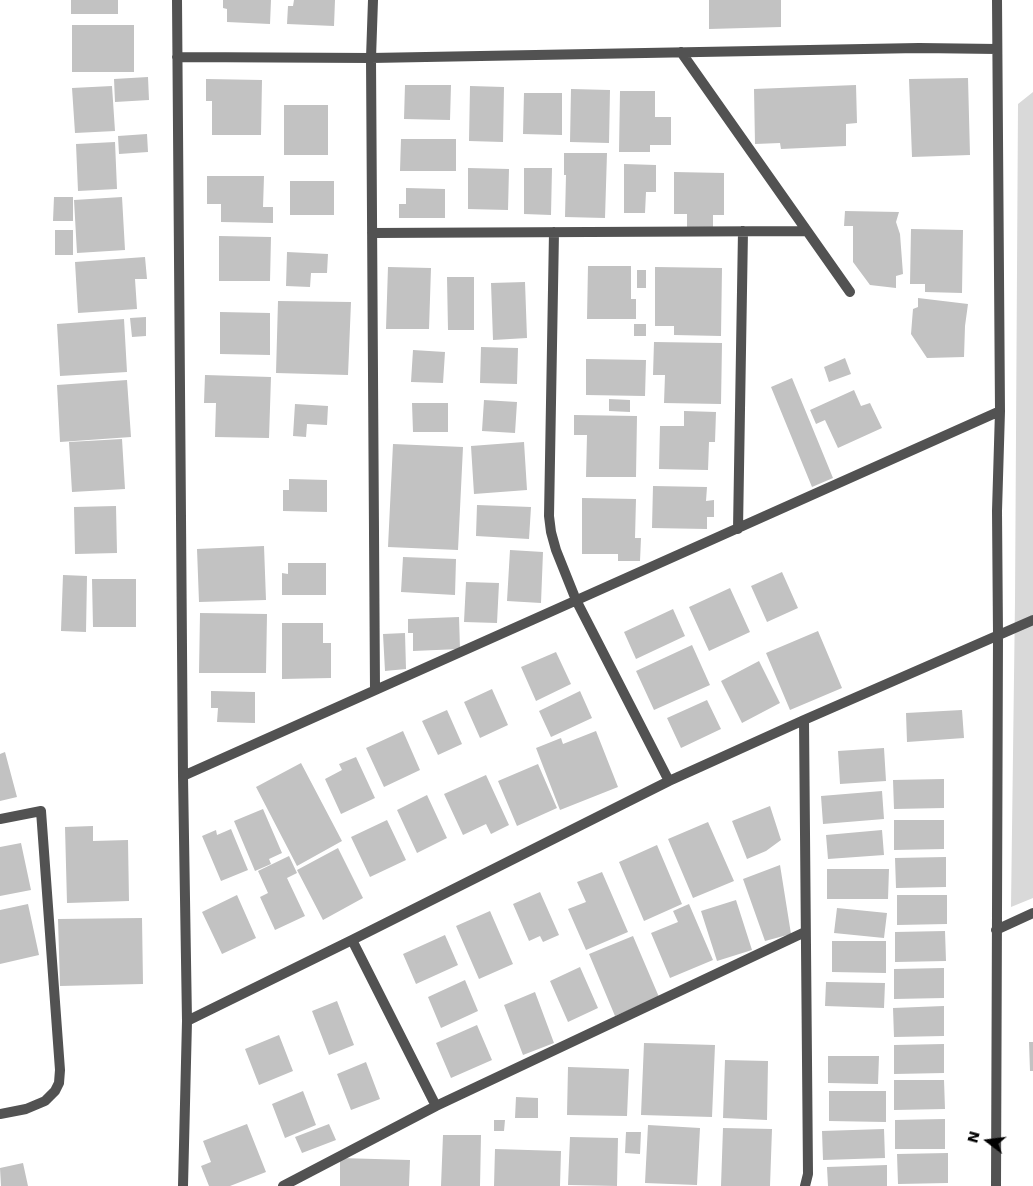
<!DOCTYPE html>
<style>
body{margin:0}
#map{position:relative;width:1033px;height:1186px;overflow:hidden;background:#fff;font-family:"DejaVu Sans",sans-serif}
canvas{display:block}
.north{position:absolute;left:963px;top:1116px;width:50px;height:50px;-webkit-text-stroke:4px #fff;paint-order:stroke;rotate:285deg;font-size:14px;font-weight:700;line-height:20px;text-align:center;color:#000}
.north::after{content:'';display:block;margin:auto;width:18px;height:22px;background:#000;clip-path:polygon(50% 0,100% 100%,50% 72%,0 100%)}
</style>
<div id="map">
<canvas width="1033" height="1186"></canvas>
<div class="north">N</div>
</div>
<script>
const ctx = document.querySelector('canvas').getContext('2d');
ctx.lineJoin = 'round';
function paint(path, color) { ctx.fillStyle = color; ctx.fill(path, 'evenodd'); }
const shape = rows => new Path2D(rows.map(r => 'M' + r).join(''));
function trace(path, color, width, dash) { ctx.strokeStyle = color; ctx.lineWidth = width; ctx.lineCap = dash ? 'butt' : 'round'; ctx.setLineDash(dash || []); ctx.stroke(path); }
paint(shape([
 [1033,92,1033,898,1011,907,1015,601,1018,104]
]), '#d9d9d9');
paint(shape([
 [71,0,118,0,118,14,71,14],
 [223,0,271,0,270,24,227,22,227,9,223,8],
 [294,0,335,0,334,26,287,24,288,6,293,6],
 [709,0,781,0,781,27,709,29],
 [72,25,134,25,134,72,72,72],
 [148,77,149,100,115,102,114,79],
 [968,78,970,155,912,157,909,79],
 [206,79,262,80,261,135,212,135,212,101,206,101],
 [405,85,451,85,450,120,404,119],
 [856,85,857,123,846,124,846,146,781,149,780,143,755,144,754,89],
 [112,86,115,131,75,133,72,88],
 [470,86,504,87,503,142,469,141],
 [571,89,610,90,609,143,570,142],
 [620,91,655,91,655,117,671,117,671,145,650,145,650,152,619,152],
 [524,93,562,93,562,135,523,134],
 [284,105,328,105,328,155,284,155],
 [147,134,148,152,119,154,118,136],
 [401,139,456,139,456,171,400,171],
 [115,142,117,189,78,191,76,144],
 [564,153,607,153,605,218,565,217,566,175,564,175],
 [624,164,656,165,656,192,646,192,645,213,624,213],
 [468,168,509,169,508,210,468,209],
 [524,168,552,168,551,215,524,214],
 [674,172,724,173,724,215,713,215,713,231,687,230,687,214,674,214],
 [207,176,264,176,263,207,273,207,273,223,221,222,221,204,207,204],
 [290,181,334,181,334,215,290,215],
 [406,188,445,189,445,218,399,218,399,204,406,204],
 [54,197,73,197,73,221,53,221],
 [122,197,125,250,77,253,74,200],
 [845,211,899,212,896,222,900,234,903,274,896,276,896,288,870,285,853,262,853,226,844,226],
 [911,229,963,230,962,293,925,292,925,284,910,284],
 [55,230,73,230,73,255,55,255],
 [219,236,271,237,270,281,219,281],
 [287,252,328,254,327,273,311,273,310,287,286,286],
 [145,257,147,279,135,279,137,309,78,313,75,262],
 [588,266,631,266,631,299,636,299,636,319,587,319],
 [388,267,431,268,429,329,386,329],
 [655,267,722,268,721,336,674,335,674,326,655,326],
 [637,270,646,270,646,288,637,288],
 [447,277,474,277,474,330,448,330],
 [525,282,527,338,493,340,491,283],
 [918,298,968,304,965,326,964,357,927,358,911,334,913,309,918,307],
 [278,301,351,302,348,375,276,373],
 [220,312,270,313,270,355,220,354],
 [146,317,146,336,132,337,130,318],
 [124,319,127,372,60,376,57,324],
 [634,324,646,324,646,336,634,336],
 [654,342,722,343,721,404,664,403,665,375,653,375],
 [481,347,518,348,517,384,480,383],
 [413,350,445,352,443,383,411,382],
 [845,358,851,374,829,382,824,367],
 [586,359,646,360,645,396,586,395],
 [205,375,271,377,269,438,215,437,216,403,204,403],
 [792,378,833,478,812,487,771,387],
 [127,380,131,437,60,442,57,385],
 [854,390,861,406,870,403,882,428,838,448,825,420,816,424,810,410],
 [609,399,630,400,630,412,609,411],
 [484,400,517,402,515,433,482,431],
 [412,403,448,403,448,432,413,432],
 [295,404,328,406,327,425,307,424,306,437,293,436],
 [684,411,716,412,715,442,709,442,708,470,659,469,660,426,684,426],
 [574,415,637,416,636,477,586,477,587,435,574,435],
 [122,439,125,489,72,492,69,442],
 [524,442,527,490,474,494,471,446],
 [393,444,463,447,458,550,388,547],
 [289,479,327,480,327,512,283,511,283,490,289,490],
 [653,486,707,487,706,501,714,500,714,517,707,517,707,529,652,528],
 [582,498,636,499,635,538,641,538,640,561,618,561,618,554,582,554],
 [477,505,531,507,529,539,476,536],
 [116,506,117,553,75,554,74,507],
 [264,546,266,600,199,602,197,549],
 [510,550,543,552,541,603,507,601],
 [403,557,456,559,455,595,401,592],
 [288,563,326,563,326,595,282,595,282,573,288,574],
 [782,572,798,608,767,622,751,586],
 [63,575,87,576,86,632,61,631],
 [92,579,136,579,136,627,93,627],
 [466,582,499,583,497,623,464,622],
 [730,588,750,632,709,651,689,607],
 [673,609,685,636,636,659,624,632],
 [200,613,267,614,266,673,199,673],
 [459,617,460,649,413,651,413,633,408,633,408,619],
 [282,623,323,623,323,643,331,643,331,678,282,679],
 [818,631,842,688,790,710,766,653],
 [405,633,406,669,385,671,383,634],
 [692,645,710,685,654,710,636,671],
 [556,652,571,684,536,701,521,667],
 [759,661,780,703,742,723,721,681],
 [492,689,508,725,480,738,464,702],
 [211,691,255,692,255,723,217,722,218,708,211,708],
 [580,691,592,718,551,737,539,711],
 [707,700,721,729,681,748,667,718],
 [447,710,462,744,438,755,422,721],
 [962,710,964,738,907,742,906,713],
 [403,731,420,770,384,787,366,748],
 [596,731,618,787,560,810,536,748,561,738,563,744],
 [884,748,886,781,840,784,838,751],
 [5,752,17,797,0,801,0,754],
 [356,757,375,798,341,814,325,779,342,770,339,764],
 [301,763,342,841,297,866,256,787],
 [538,764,557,808,517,826,498,781],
 [486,775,509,825,491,834,486,824,463,835,444,794],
 [944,779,944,808,894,809,893,780],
 [882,791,884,819,823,824,821,796],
 [427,795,447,838,417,853,397,810],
 [770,806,781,840,766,851,747,859,732,821],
 [263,809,282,853,269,859,271,864,255,871,234,821],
 [387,820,406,860,370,877,351,837],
 [894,820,944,820,944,849,894,850],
 [708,822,734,881,693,898,668,839],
 [93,826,93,841,128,840,129,901,67,903,65,827],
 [231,829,248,870,221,881,202,836,216,830,217,835],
 [882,830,884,855,828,859,826,835],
 [21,843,31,890,0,896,0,847],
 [657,845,682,904,644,921,619,862],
 [338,848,363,898,323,920,297,870],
 [289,856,297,873,287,878,305,916,275,930,260,897,268,893,258,871],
 [946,857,946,887,896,888,895,858],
 [780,865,791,934,765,941,743,879],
 [827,869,889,869,888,899,827,899],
 [602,872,628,932,586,950,568,909,586,902,577,882],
 [540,892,559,935,543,942,540,936,529,941,513,904],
 [237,895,256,938,222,954,202,912],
 [897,895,947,895,947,924,897,925],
 [736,900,752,950,717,961,701,911],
 [28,904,39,955,0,964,0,910],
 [689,904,713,960,670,978,651,933,678,922,673,911],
 [837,908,887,913,884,938,834,933],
 [490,911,513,964,479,979,456,926],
 [142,918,143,984,60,986,58,919],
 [945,931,946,961,895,962,895,932],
 [445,935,458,965,416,984,403,954],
 [633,936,659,997,615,1016,589,954],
 [832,941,886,941,886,973,832,972],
 [580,967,598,1008,568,1022,550,981],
 [944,968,944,998,894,999,894,969],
 [465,980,478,1011,441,1028,428,997],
 [826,982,885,983,884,1008,825,1006],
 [535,992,554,1043,523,1055,504,1005],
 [337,1001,354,1045,329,1055,312,1011],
 [944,1006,944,1036,894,1037,893,1008],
 [477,1025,492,1060,451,1078,436,1043],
 [279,1035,293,1071,259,1085,245,1049],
 [1029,1042,1033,1042,1033,1071,1030,1071],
 [644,1043,715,1045,712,1117,641,1115],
 [944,1044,944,1073,894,1074,894,1045],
 [828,1056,879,1056,878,1084,828,1083],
 [725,1060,768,1061,767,1120,723,1118],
 [366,1062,380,1099,351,1110,337,1074],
 [568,1067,629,1069,627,1116,567,1115],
 [894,1080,944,1080,945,1109,894,1110],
 [303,1091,316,1125,285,1138,272,1104],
 [829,1091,886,1091,886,1122,829,1121],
 [516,1097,538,1098,538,1118,515,1118],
 [945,1119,945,1149,895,1149,895,1120],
 [494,1120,505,1120,504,1131,494,1131],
 [247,1124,266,1172,230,1186,209,1186,201,1166,211,1162,203,1141],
 [329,1124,336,1140,302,1153,295,1137],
 [648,1125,700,1128,697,1185,645,1183],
 [723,1128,772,1129,770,1186,721,1186],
 [884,1129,885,1158,823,1160,822,1131],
 [626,1132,641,1132,640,1154,625,1153],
 [443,1135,481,1135,480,1186,441,1186],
 [570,1137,618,1138,617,1186,568,1185],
 [495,1149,561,1151,560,1186,494,1186],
 [948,1153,948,1183,898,1184,897,1154],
 [340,1158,410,1160,409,1186,340,1186],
 [23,1163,28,1186,1,1186,0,1168],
 [887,1165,887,1186,828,1186,827,1167]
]), '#c2c2c2');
trace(shape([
 [177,0,183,776,187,1021,183,1186],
 [373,0,371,58,375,690],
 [681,52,850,292],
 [177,57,371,58,919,48,997,49],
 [554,232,549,516,551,532,556,550,576,600,669,781],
 [372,233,807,231],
 [738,529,743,231],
 [804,720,808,1174,805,1186],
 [183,776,1000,411],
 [0,819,41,811,60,1070,59,1083,55,1091,45,1101,26,1109,0,1114],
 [996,930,1033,913],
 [352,940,436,1106],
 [187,1021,352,940,669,781,804,720,1033,620],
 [283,1186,436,1106,805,932],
 [996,1186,998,635,997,511,1000,411,997,0]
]), '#525252', 10);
</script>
